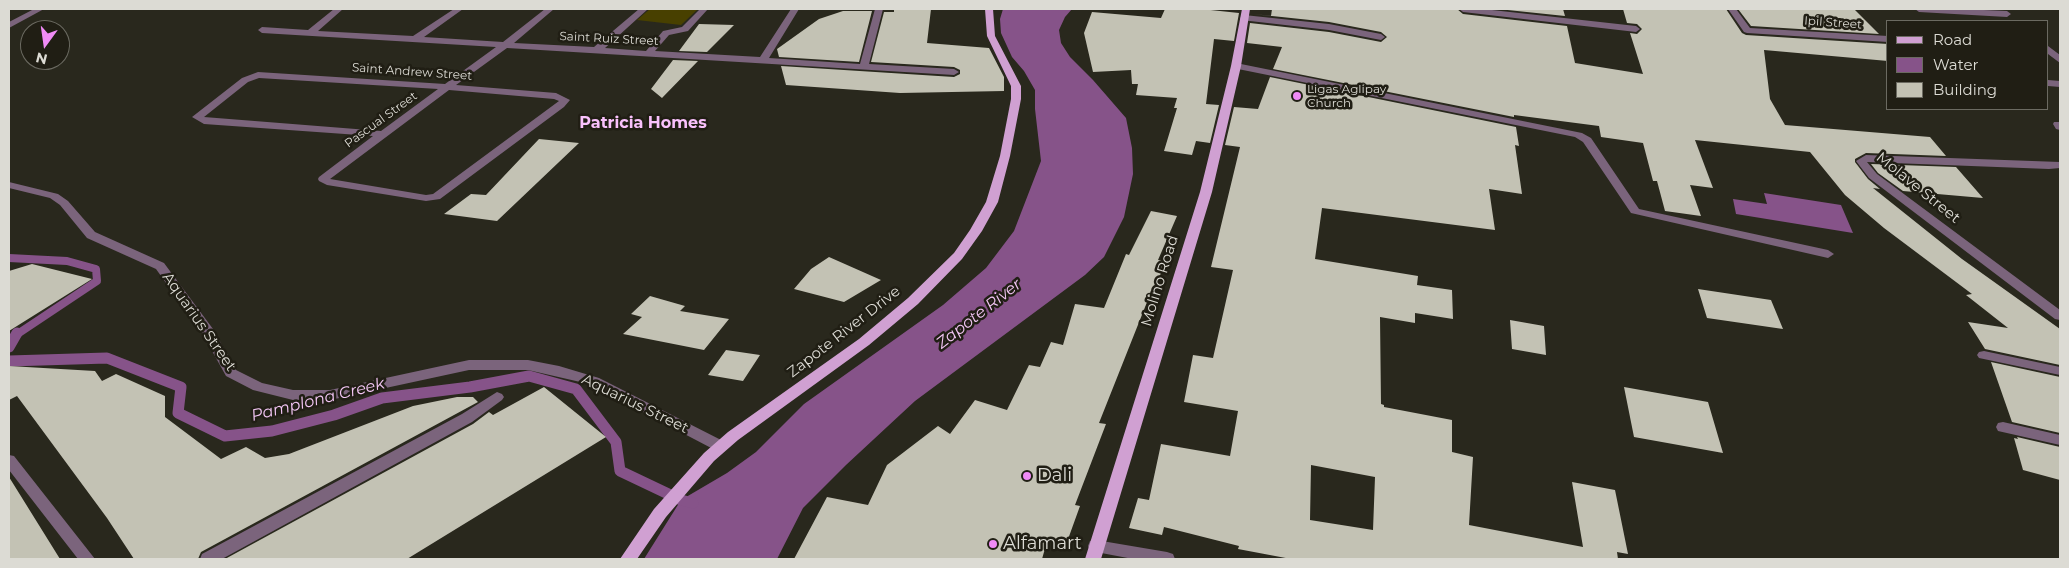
<!DOCTYPE html>
<style>
body{margin:0}
#map{position:relative;width:2069px;height:568px;overflow:hidden;background:#29281d;font-family:Montserrat,sans-serif}
canvas{display:block}
.frame{position:absolute;inset:0;border:10px solid #dcdbd4;pointer-events:none}
.legend{position:absolute;left:1886px;top:20px;width:162px;height:90px;box-sizing:border-box;background:#201e14;border:1px solid #6b6a61;margin:0;padding:6px 9px;list-style:none;font-size:15px;color:#dcdbd4}
.legend li{display:flex;align-items:center;gap:10px;height:25px}
.legend b{width:25px;border:1px solid #6b6a61}
.north{position:absolute;left:20px;top:20px;width:50px;height:50px;box-sizing:border-box;background:#201e14;border:1px solid #6b6a61;border-radius:50%;rotate:194deg;font-size:14px;font-weight:700;line-height:20px;text-align:center;color:#dcdbd4}
.north::after{content:'';display:block;margin:auto;width:18px;height:22px;background:#f08bf6;clip-path:polygon(50% 0,100% 100%,50% 72%,0 100%)}
</style>
<div id="map">
<canvas width="2069" height="568"></canvas>
<div class="frame"></div>
<ul class="legend">
<li><b style="height:6px;background:#d0a0d2"></b>Road</li>
<li><b style="height:14px;background:#865389"></b>Water</li>
<li><b style="height:14px;background:#c3c2b4"></b>Building</li>
</ul>
<div class="north">N</div>
</div>
<script>
const ctx = document.querySelector('canvas').getContext('2d');
ctx.lineJoin = 'round';
function paint(path, color) { ctx.fillStyle = color; ctx.fill(path, 'evenodd'); }
const shape = rows => new Path2D(rows.map(r => 'M' + r).join(''));
function trace(path, color, width, dash) { ctx.strokeStyle = color; ctx.lineWidth = width; ctx.lineCap = dash ? 'butt' : 'round'; ctx.setLineDash(dash || []); ctx.stroke(path); }
function drawText(font, color, halo, rows, align = 'center') {
  ctx.font = font + ' Montserrat,sans-serif'; ctx.lineWidth = 5; ctx.setLineDash([]); ctx.textBaseline = 'middle'; ctx.strokeStyle = halo; ctx.fillStyle = color; for (const [text, x, y, turn = 0] of rows) {
    ctx.save(); ctx.translate(x, y); ctx.rotate((+turn || 0) * Math.PI / 180); ctx.textAlign = isNaN(turn) ? turn : align; if (halo) ctx.strokeText(text, 0, 0); ctx.fillText(text, 0, 0); ctx.restore();
  }
}
paint(shape([
 [650,9,698,9,681,25,637,20]
]), '#484000');
paint(shape([
 [1003,9,1072,9,1065,17,1059,30,1061,43,1070,57,1093,80,1126,118,1132,148,1133,174,1124,217,1104,257,1085,275,915,401,846,465,803,508,777,559,644,559,681,500,727,473,756,452,804,404,943,305,986,268,1014,231,1041,161,1035,109,1035,90,1024,71,1012,57,1001,33,1000,19],
 [1764,193,1841,205,1853,233,1736,214,1733,199,1767,204]
]), '#865389');
trace(shape([
 [9,258,67,261,96,269,97,281,16,335]
]), '#865389', 8);
trace(shape([
 [9,347,17,333],
 [9,361,107,358,181,387,178,413,225,436,272,431,334,415,382,398,470,387,529,376,576,389,616,442,620,471,681,500,693,503]
]), '#865389', 11);
paint(shape([
 [894,9,931,9,927,43,989,48,1004,77,1004,91,900,93,786,85,781,66,954,77,960,74,960,70,954,67,871,62,884,12,894,12],
 [1165,9,1201,9,1239,13,1234,41,1214,39,1206,104,1219,105,1210,143,1196,141,1192,155,1164,151,1177,108,1174,108,1177,98,1136,95,1138,84,1132,84,1131,70,1093,72,1084,33,1092,12,1161,18],
 [1272,9,1457,9,1463,14,1567,26,1575,63,1643,74,1630,33,1637,34,1642,29,1637,24,1627,23,1623,9,1726,9,1742,33,1746,35,1888,44,1888,61,1764,50,1770,99,1785,125,1930,137,1946,156,1866,153,1855,159,1855,162,1868,179,1880,189,1873,188,1962,259,2060,329,2060,365,1985,349,1968,322,2008,328,1966,295,1972,294,1884,228,1845,195,1810,152,1695,140,1713,188,1690,185,1701,216,1665,211,1657,181,1653,181,1643,143,1601,137,1599,126,1514,115,1514,117,1273,69,1282,47,1247,43,1250,23,1329,32,1381,42,1387,37,1381,32,1329,22,1253,14,1271,16],
 [1498,9,1563,9,1565,16],
 [1738,9,1855,10,1879,34,1751,26],
 [843,11,872,11,859,62,779,57,777,49,819,19],
 [699,24,734,25,707,52,679,51],
 [673,60,698,61,662,98,651,89],
 [1270,77,1516,127,1519,146,1515,145,1522,194,1489,189,1495,230,1322,208,1315,259,1418,276,1417,285,1452,290,1453,319,1415,313,1415,323,1380,317,1381,404,1384,405,1384,407,1452,420,1452,452,1473,457,1469,525,1583,547,1572,482,1615,490,1628,554,1617,552,1618,559,1291,559,1238,549,1239,546,1164,527,1162,535,1129,528,1138,498,1149,500,1161,444,1230,456,1238,411,1184,402,1193,355,1213,358,1233,270,1211,267,1240,147,1225,145,1234,107,1258,109],
 [1311,465,1375,477,1373,530,1310,520],
 [539,139,579,143,497,221,444,214,471,194,486,195],
 [1871,164,1956,167,1983,198,1903,191,1878,173],
 [1151,211,1177,216,1158,260,1165,261,1154,293,1151,292,1099,423,1106,424,1075,505,1080,506,1067,542,1048,538,1042,559,794,559,827,497,868,505,887,465,938,426,950,434,975,400,1007,410,1029,365,1040,367,1051,342,1063,345,1075,304,1104,308,1126,254,1129,255],
 [829,257,881,280,844,302,794,289,811,269],
 [32,264,92,279,9,331,9,271],
 [1698,289,1771,300,1783,329,1707,318],
 [650,296,685,306,680,311,729,319,704,350,623,334,642,317,631,314],
 [1510,320,1544,326,1546,355,1512,349],
 [726,350,760,355,743,381,708,375],
 [1991,362,2060,377,2060,433,2012,422],
 [9,366,95,371,102,381,116,374,165,396,165,417,221,459,246,447,265,458,289,454,413,406,457,397,473,397,478,402,201,552,198,559,134,559,107,518,17,396,9,400],
 [544,387,606,437,407,559,225,559,473,424,489,412,493,415],
 [1624,387,1708,402,1723,453,1634,437],
 [2017,437,2060,447,2060,480,2023,470,2014,438,2018,439],
 [9,477,60,559,9,559]
]), '#c3c2b4');
paint(shape([
 [34,9,44,9,9,28,9,22,34,9],
 [334,9,343,9,318,31,413,36,454,9,463,9,424,37,503,42,545,9,554,9,514,43,594,47,639,9,648,9,605,48,646,51,663,31,682,27,700,9,708,9,688,31,669,35,655,51,760,57,791,9,799,9,769,58,860,64,875,9,883,9,869,64,954,69,959,72,954,75,507,48,456,85,556,93,570,100,564,107,440,199,426,201,327,185,319,181,318,179,319,177,373,136,204,124,192,117,242,78,258,72,445,84,496,47,262,33,258,30,262,27,308,30,334,9],
 [259,78,438,89,381,131,204,117,248,82,259,78],
 [449,90,554,99,559,101,433,194,426,195,330,179,449,90],
 [1459,9,1483,9,1636,26,1640,29,1636,32,1463,12,1459,9],
 [1728,9,1736,9,1750,28,1888,36,1888,42,1747,33,1744,32,1728,9],
 [1915,9,1960,9,2007,11,2011,14,2007,17,1919,12,1915,9],
 [1244,15,1329,24,1381,34,1385,37,1381,40,1329,30,1241,20,1240,18,1244,15],
 [2048,46,2060,55,2060,63,2048,54,2048,46],
 [1236,63,1582,133,1591,138,1639,209,1828,250,1834,254,1828,258,1631,213,1583,142,1575,137,1233,68,1231,66,1236,63],
 [2048,80,2060,81,2060,87,2048,86,2048,80],
 [2054,122,2060,122,2060,130,2056,129,2053,124,2054,122],
 [1866,155,2060,162,2060,168,2049,169,1867,162,1877,174,2060,310,2060,320,2055,319,1869,178,1856,161,1866,155],
 [9,182,58,194,68,201,95,232,164,263,213,329,236,370,262,383,293,390,330,390,469,360,528,360,559,366,599,378,725,442,727,446,725,450,720,451,715,450,589,384,528,370,469,370,330,400,293,400,253,390,226,376,202,333,156,269,87,238,60,205,50,198,9,188,9,182],
 [1984,351,2060,367,2060,375,1979,358,1977,355,1979,352,1984,351],
 [497,392,502,394,504,397,502,400,472,422,222,559,200,559,202,554,462,414,497,392],
 [2003,422,2060,435,2060,445,1998,431,1996,427,1998,423,2003,422],
 [9,455,14,456,95,559,78,559,9,470,9,455],
 [1096,540,1167,552,1173,554,1175,559,1133,559,1096,552,1090,551,1088,546,1090,541,1096,540]
]), '#7b647c');
paint(shape([
 [985,9,993,9,995,36,1021,86,1021,99,1010,156,998,202,982,231,962,259,918,304,869,345,738,440,714,461,666,517,637,559,620,559,654,509,704,453,728,432,859,339,908,298,954,253,970,230,986,202,1000,156,1011,99,1011,86,987,36,985,9],
 [1242,9,1250,9,1241,66,1212,192,1101,559,1085,559,1200,192,1231,66,1242,9]
]), '#d0a0d2');
for (const [x, y, r, color] of [
 [1297,96,5,"#f08bf6"],
 [1027,476,5,"#f08bf6"],
 [993,544,5,"#f08bf6"]
]) { const dot = new Path2D(); dot.arc(x, y, r, 0, 2 * Math.PI); ctx.fillStyle = color; ctx.fill(dot); trace(dot, '#201e14', 2); }
drawText('12px', '#dcdbd4', '#201e14', [
 ["Ipil Street",1833,23,4],
 ["Saint Ruiz Street",609,39,3],
 ["Saint Andrew Street",412,72,4],
 ["Pascual Street",381,120,-36]
]);
drawText('12px', '#dcdbd4', '#201e14', [
 ["Ligas Aglipay",1307,89],
 ["Church",1307,103]
], 'left');
drawText('15px', '#dcdbd4', '#201e14', [
 ["Molave Street",1918,188,39],
 ["Molino Road",1160,281,-73],
 ["Aquarius Street",199,322,55],
 ["Zapote River Drive",844,332,-38],
 ["Aquarius Street",635,404,26]
]);
drawText('bold 16px', '#f9c1fc', '#201e14', [
 ["Patricia Homes",643,123]
]);
drawText('italic 16px', '#f5c8f7', '#201e14', [
 ["Zapote River",979,314,-38],
 ["Pamplona Creek",318,400,-14]
]);
drawText('18px', '#dcdbd4', '#201e14', [
 ["Dali",1037,476],
 ["Alfamart",1003,544]
], 'left');
</script>
